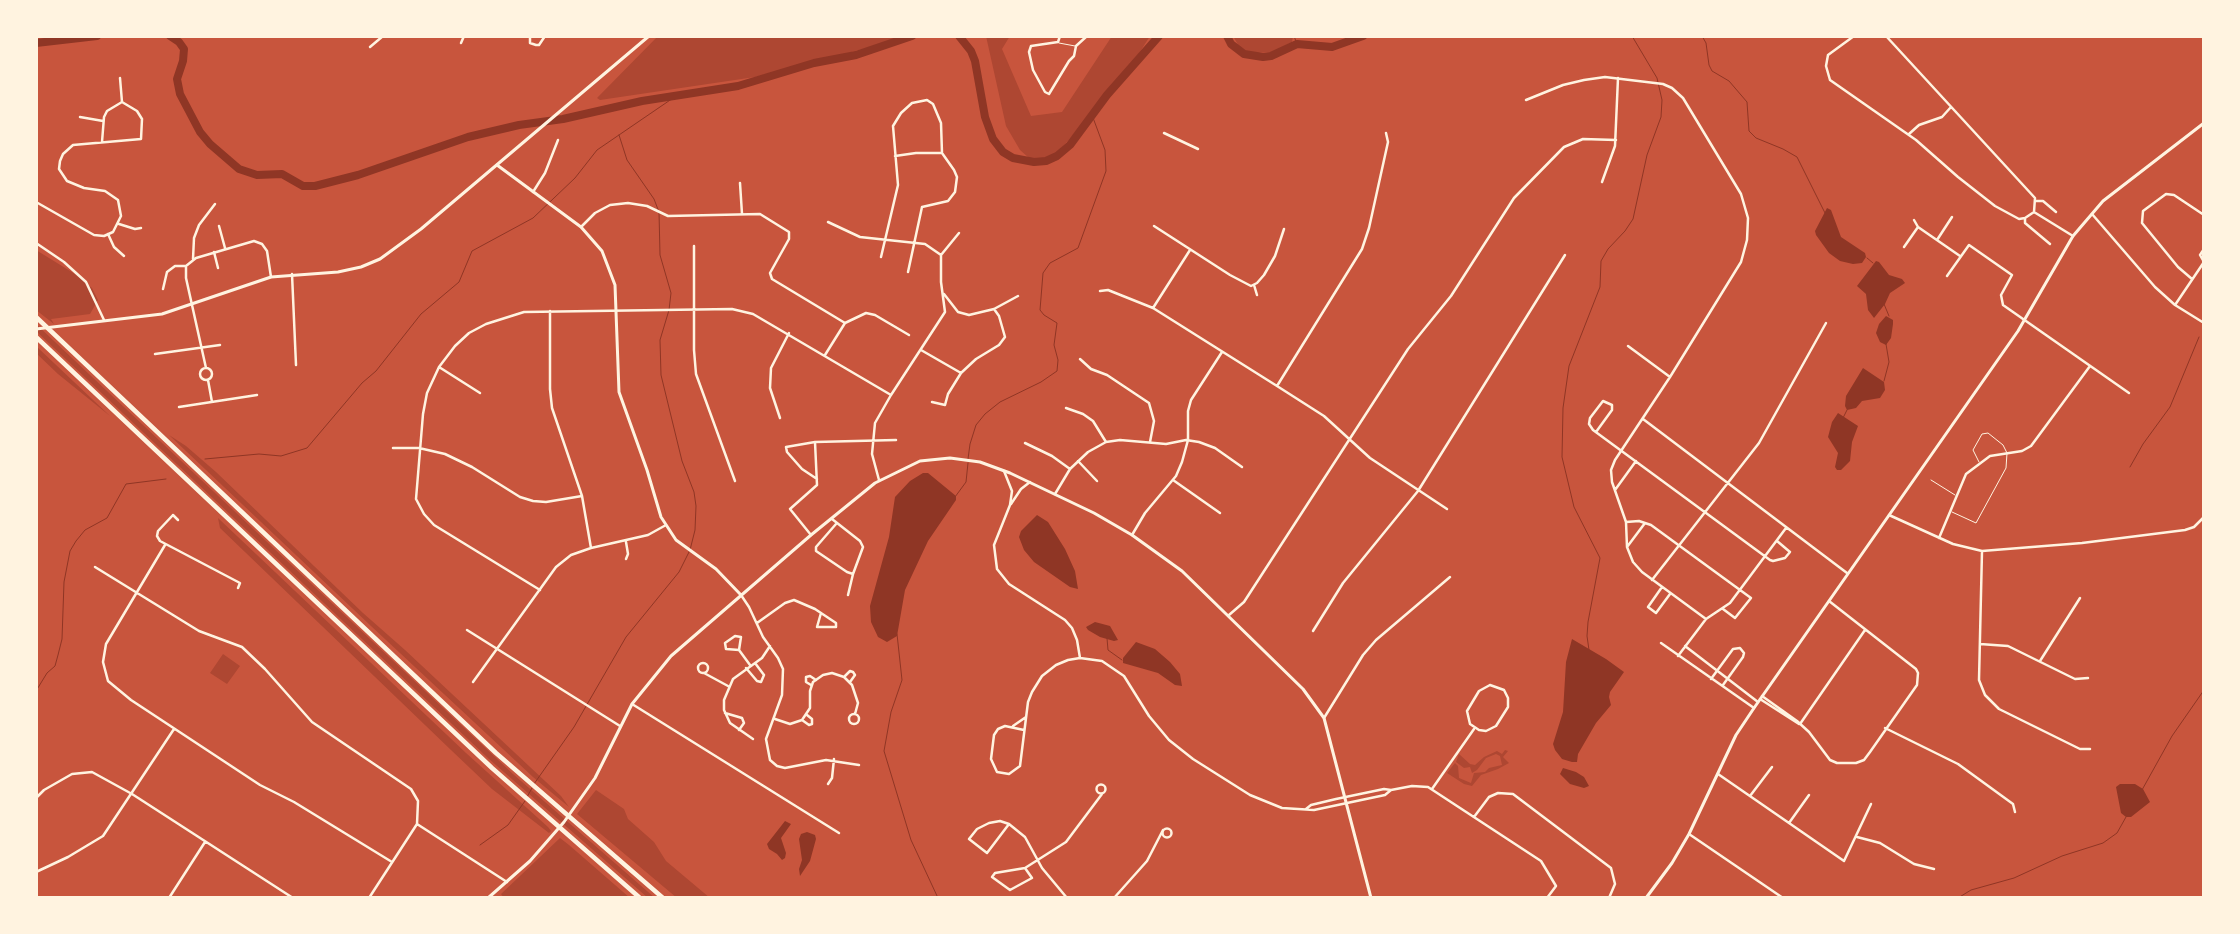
<!DOCTYPE html>
<style>
body{margin:0}
#map{position:relative;width:2240px;height:934px;overflow:hidden;background:#c8553d;font-family:"DM Sans",sans-serif}
canvas{display:block}
.frame{position:absolute;inset:0;border:38px solid #fff3e0;pointer-events:none}
</style>
<div id="map">
<canvas width="2240" height="934"></canvas>
<div class="frame"></div>
</div>
<script>
const ctx = document.querySelector('canvas').getContext('2d');
ctx.lineJoin = 'round';
function paint(path, color) { ctx.fillStyle = color; ctx.fill(path, 'evenodd'); }
const shape = rows => new Path2D(rows.map(r => 'M' + r).join(''));
function trace(path, color, width, dash) { ctx.strokeStyle = color; ctx.lineWidth = width; ctx.lineCap = dash ? 'butt' : 'round'; ctx.setLineDash(dash || []); ctx.stroke(path); }
paint(shape([
 [658,36,900,36,878,45,755,77,600,100,597,98],
 [986,36,1010,36,1002,49,1031,116,1062,112,1112,36,1150,36,1133,63,1067,142,1055,154,1043,160,1029,158,1020,150,1006,126],
 [1233,36,1293,36,1292,42,1272,52,1250,53,1240,48],
 [36,250,75,274,92,288,98,300,90,314,51,319,54,324,36,310],
 [36,324,513,774,655,898,648,898,489,759,36,331],
 [36,346,110,416,58,374,36,353],
 [169,435,186,446,216,472,363,613,405,650,561,796,569,807,533,777,371,626],
 [218,518,466,753,548,827,551,831,549,833,492,789,451,750,220,528],
 [223,654,240,666,227,684,210,673],
 [1505,750,1508,751,1503,757,1509,763,1498,769,1481,775,1472,786,1464,784,1447,773,1455,763,1458,766,1459,778,1471,783,1474,773,1485,772,1489,768,1502,765,1500,756,1496,754,1486,758,1477,770,1472,773,1470,767,1464,768,1456,762,1459,754,1470,764,1475,765,1484,757,1497,751,1502,754],
 [596,790,624,809,628,819,654,842,666,861,710,898,677,898,577,814],
 [560,838,569,845,630,898,504,898,501,894]
]), '#ae4732');
paint(shape([
 [1827,208,1831,210,1841,237,1865,253,1866,257,1862,263,1853,264,1840,261,1829,253,1816,235,1815,231],
 [1876,261,1879,262,1889,275,1902,279,1905,283,1890,293,1885,304,1874,318,1868,310,1866,294,1857,286],
 [1886,316,1893,320,1893,324,1891,338,1886,345,1880,342,1876,333,1879,324],
 [1863,368,1884,382,1885,390,1880,398,1862,401,1856,408,1847,410,1845,406,1846,396],
 [1838,413,1858,426,1852,442,1850,461,1841,470,1837,470,1835,467,1838,453,1828,437,1832,422],
 [923,473,928,473,956,496,956,500,928,541,905,590,897,636,887,642,878,637,871,622,870,606,889,537,895,497,910,481],
 [1037,515,1048,522,1065,549,1075,571,1078,589,1070,587,1034,562,1024,550,1019,537,1021,531],
 [1095,622,1110,626,1118,640,1114,641,1100,637,1088,630,1086,627],
 [1572,639,1606,659,1624,672,1610,692,1609,697,1611,705,1596,723,1578,754,1577,762,1572,762,1562,759,1555,750,1553,744,1563,712,1566,662],
 [1136,642,1155,649,1170,662,1180,674,1182,686,1175,685,1158,673,1123,663,1123,658],
 [1563,768,1576,772,1584,777,1589,786,1584,788,1570,784,1560,774],
 [2120,784,2135,784,2143,789,2150,802,2131,817,2126,817,2121,813,2116,787],
 [785,821,791,824,781,838,786,853,785,858,782,860,777,854,769,849,767,844],
 [807,832,815,835,816,839,810,861,800,876,799,869,802,860,799,839,801,834]
]), '#8f3625');
trace(shape([
 [1294,36,1297,44],
 [1702,36,1706,43,1709,65,1712,71,1729,81,1747,102,1749,131,1756,138,1783,149,1797,157,1825,213],
 [1867,258,1873,263],
 [1884,304,1889,316],
 [1884,381,1889,362,1886,344],
 [1843,418,1847,410],
 [205,459,259,454,281,456,307,448,362,383,376,371,421,314,459,282,472,251,533,218,575,178,597,150,679,94],
 [968,459,970,444,976,425,985,414,1000,402,1041,382,1057,371,1058,360,1054,345,1057,323,1044,315,1040,310,1043,273,1050,263,1078,248,1106,171,1105,150,1092,115],
 [2130,467,2143,444,2170,407,2199,337],
 [955,497,966,482,968,463],
 [897,634,902,680,891,712,884,751,911,840,938,898],
 [1107,638,1108,650,1122,660],
 [1589,650,1587,636,1588,622,1600,558,1574,507,1562,457,1563,408,1569,366,1600,287,1601,261,1608,249,1625,231,1633,219,1647,155,1661,117,1662,100,1657,78,1632,36],
 [36,691,47,673,55,666,58,655,62,639,64,582,70,551,76,541,85,530,107,518,126,484,166,479],
 [534,784,574,727,626,637,679,572,690,550,695,530,696,506,694,492,682,461,661,375,660,340,669,310,671,293,660,255,659,212,654,199,627,160,619,135],
 [2142,790,2172,736,2204,690],
 [527,797,532,788],
 [480,845,508,825,525,801],
 [1958,898,1971,890,2014,878,2062,856,2103,843,2117,833,2126,817]
]), '#8f3625', 1);
trace(shape([
 [170,36,179,42,184,49,183,61,177,79,180,94,200,132,210,144,239,169,257,175,282,174,303,186,315,186,358,175,468,137,519,125,563,119,642,101,738,86,814,63,856,55,912,36],
 [959,36,971,51,975,61,985,117,993,139,1003,152,1013,158,1034,162,1046,161,1057,156,1070,145,1107,95,1159,36],
 [1227,36,1231,44,1244,54,1263,57,1271,56,1297,44,1332,47,1363,36],
 [36,43,97,36]
]), '#8f3625', 8);
trace(shape([
 [1059,43,1075,46],
 [1931,480,1955,495],
 [1952,512,1976,523,2006,468,2007,453,2003,445,1988,433,1982,434,1973,450,1979,462]
]), '#fff3e0', 1);
trace(shape([
 [530,36,530,43,536,45,539,45,545,36],
 [1060,36,1058,42,1031,46,1029,52,1033,70,1045,92,1049,94,1069,61,1074,56,1076,46,1087,36],
 [1854,36,1828,55,1826,66,1830,80,1916,140,1958,177,1995,206,2019,219,2025,218,2034,212,2035,198,1886,36],
 [461,43,464,36],
 [370,47,383,36],
 [120,78,122,102],
 [1526,100,1563,85,1584,80,1605,77,1663,84,1672,88,1683,98,1741,194,1748,218,1747,240,1741,262,1670,377,1615,460,1611,470,1612,482,1626,522,1627,547,1633,562,1642,572,1706,619],
 [80,117,103,121],
 [1164,133,1198,149],
 [1909,134,1919,125,1942,117,1951,107],
 [895,156,916,153,942,153,954,170,957,177,955,192,948,201,922,207,908,272],
 [1602,182,1615,146,1618,78],
 [740,183,742,214],
 [533,192,545,173,558,140],
 [2036,201,2043,201,2056,212],
 [36,202,94,235,104,236,113,232,121,216,118,200,105,191,84,188,67,181,59,169,60,161,63,154,73,145,141,139,142,119,137,111,122,102,107,111,104,117,102,142],
 [2034,212,2073,236],
 [2092,214,2155,287,2175,305,2204,323],
 [2025,218,2025,223,2050,244],
 [1914,220,1918,227,1960,256],
 [828,222,860,237,925,244,941,255,941,282,945,312,891,395,875,423,872,454,879,480],
 [119,224,135,229,141,228],
 [219,226,225,248],
 [1154,226,1230,275,1251,286,1257,283,1264,275,1275,256,1284,229],
 [581,227,595,213,610,205,628,203,647,206,668,216,760,214,789,232,789,239,770,273,772,279,845,323],
 [108,234,114,247,124,256],
 [1937,240,1952,217],
 [36,243,64,262,86,282,104,320],
 [694,246,694,350,696,374,735,481],
 [1904,247,1918,227],
 [214,252,218,268],
 [941,255,959,233],
 [881,257,898,185,893,126,901,113,912,103,927,100,933,104,941,123,942,153],
 [193,259,194,238,199,225,215,204],
 [2204,262,2200,255,2204,249],
 [292,274,296,365],
 [1947,276,1969,245,2012,275,2001,295,2003,305,2129,393],
 [2192,279,2178,267,2142,223,2143,211,2166,194,2174,195,2204,215],
 [1254,285,1257,295],
 [163,289,167,272,175,266,186,266],
 [1100,291,1108,290,1153,308,1277,386,1324,416,1370,458,1447,509],
 [944,294,958,312,969,315,994,309,1018,296],
 [2175,305,2204,262],
 [1153,308,1190,250],
 [550,311,550,389,552,408,582,496,591,548],
 [1628,346,1670,377],
 [921,350,961,373],
 [155,354,220,345],
 [825,355,845,323,866,313,875,315,909,335],
 [1080,359,1091,369,1107,375,1149,403,1154,421,1150,442],
 [439,367,480,393],
 '200 374a6 6 0 1 1 12 0a6 6 0 1 1-12 0Z',
 [206,368,186,278,186,266,196,258,254,241,262,244,267,251,271,277],
 [208,380,212,402],
 [1277,386,1362,249,1369,228,1388,142,1386,133],
 [932,402,945,405,948,394,961,373,976,359,999,345,1005,337,999,316,994,309],
 [179,407,257,395],
 [1066,408,1083,414,1093,421,1106,442],
 [780,418,770,388,771,368,789,333],
 [1643,419,1847,573],
 [1596,432,1612,410,1612,405,1603,401,1590,418,1589,424,1593,430,1770,560,1773,561,1785,558,1790,552,1777,541],
 [1025,443,1052,456,1070,469],
 [393,448,419,448,445,454,472,467,520,497,533,501,546,502,582,496],
 [1078,461,1097,481],
 [1004,471,1012,491,1010,505,994,545,997,569,1009,584,1065,620,1072,628,1077,640,1080,658],
 [817,479,802,469,787,452,786,447,815,442,896,440],
 [1173,480,1220,513],
 [1615,490,1636,461],
 [1055,494,1070,469,1088,452,1106,442,1120,440,1166,444,1186,440,1199,442,1215,448,1242,467],
 [1011,504,1021,489,1030,482],
 [1889,515,1953,544,1982,551,2082,543,2185,530,2194,527,2204,517],
 [832,519,860,541,863,547,853,574,847,572,816,551,816,547,836,524],
 [178,520,173,515,158,531,157,536,160,541,240,583,238,588],
 [1626,522,1639,521,1651,525,1751,598,1735,618,1723,609],
 [811,535,790,509,817,485,815,442],
 [1132,535,1145,513,1176,476,1182,462,1188,440,1188,411,1191,400,1222,352],
 [1939,538,1966,474,1990,456,2022,451,2031,446,2090,366],
 [626,542,628,554,626,559],
 [165,545,106,644,103,662,108,681,131,700,260,785,294,802,392,862],
 [1627,547,1645,523],
 [1982,551,1979,680,1985,695,1999,709,2080,749,2090,749],
 [95,567,199,631,242,647,265,669,312,722,411,789,418,801,417,824,507,882],
 [1652,580,1759,443,1826,323],
 [1662,587,1648,607,1656,613,1670,594],
 [540,590,434,525,424,514,416,499,423,414,427,393,439,367,455,346,469,333,486,324,524,312,732,309,753,314,891,395],
 [741,595,749,607,763,637,778,658,783,669,782,695,766,739,770,760,777,766,785,768,826,760,859,765],
 [848,595,853,574],
 [1229,615,1244,602,1408,349,1451,296,1514,198,1564,147,1583,139,1616,140],
 [757,623,785,603,794,600,815,609,836,623,836,627,817,627,821,613],
 [467,630,620,726],
 [1313,631,1343,583,1418,491,1565,255],
 [1661,643,1754,708],
 [1980,644,2008,646,2075,679,2088,678],
 [1685,646,1758,702],
 [739,650,726,649,725,643,735,636,741,637,739,650,750,665],
 [1678,656,1706,619,1730,603,1786,528],
 [2040,661,2080,598],
 '698 668a5 5 0 1 1 10 0a5 5 0 1 1-10 0Z',
 [746,668,757,681,761,682,764,675,755,663],
 [704,673,728,686],
 [844,677,850,671,853,672,855,675,850,682],
 [1711,679,1733,649,1740,648,1744,653,1743,657,1723,685],
 [473,682,556,567,571,555,591,548,648,535,666,525],
 [811,685,806,682,806,677,810,676,816,680],
 [1490,685,1504,690,1508,698,1508,707,1496,726,1486,731,1479,730,1470,724,1467,711,1479,691,1490,685],
 [1762,696,1797,721,1809,732,1830,760,1837,763,1856,763,1864,760,1870,752,1917,685,1918,673,1916,669,1829,601],
 [1760,699,1799,724],
 [632,704,839,833],
 [725,713,742,718,744,723,739,730],
 '849 719a5 5 0 1 1 10 0a5 5 0 1 1-10 0Z',
 [1324,718,1363,655,1376,640,1450,577],
 [775,719,790,724,802,720,810,708,810,691,813,682,823,675,832,673,844,677,852,685,858,703,855,714],
 [802,720,809,725,812,724,812,719,807,715],
 [1800,724,1865,630],
 [1013,726,1026,717],
 [1885,728,1958,764,2013,804,2015,812],
 [1024,730,1005,726,998,729,994,735,991,759,997,772,1009,774,1020,766,1028,702,1032,692,1042,676,1056,665,1068,660,1080,658,1102,661,1124,676,1149,716,1169,740,1193,759,1250,795,1282,808,1314,810,1385,795,1391,790,1412,786,1428,787,1541,861,1556,886,1547,898],
 [753,739,730,723,724,710,724,700,733,679,762,658,770,646],
 [1718,774,1844,861,1871,804],
 [828,784,832,778,834,759],
 '1096.5 789a4.5 4.5 0 1 1 9 0a4.5 4.5 0 1 1-9 0Z',
 [1432,789,1474,729],
 [1750,796,1772,767],
 [36,798,44,790,72,774,92,772,132,794,293,898],
 [1306,809,1311,805,1336,799,1384,789,1391,790],
 [1474,817,1489,797,1498,793,1513,794,1611,868,1615,884,1609,898],
 [1789,823,1809,795],
 [1009,824,987,853,969,839,977,829,989,823,1000,821,1009,824,1025,837,1042,868,1067,898],
 '1162.5 833a4.5 4.5 0 1 1 9 0a4.5 4.5 0 1 1-9 0Z',
 [1689,834,1783,898],
 [1857,837,1880,843,1914,864,1934,869],
 [1025,868,995,873,992,877,1010,890,1032,878,1025,868,1066,842,1102,794],
 [36,872,68,857,103,836,174,729],
 [169,898,205,842],
 [369,898,417,824],
 [1114,898,1147,861,1163,830]
]), '#fff3e0', 2.5);
trace(shape([
 [497,165,581,227,602,251,615,285,619,392,647,470,661,517,676,540,716,569,741,595],
 [488,898,530,861,564,822,595,778,632,704,671,656,811,535,875,483,920,461,950,458,980,462,1010,473,1094,513,1132,535,1182,571,1303,689,1324,718,1371,898],
 [1646,898,1672,863,1689,834,1736,735,1754,708,2018,331,2073,236,2103,201,2204,123]
]), '#fff3e0', 3);
trace(shape([
 [36,329,162,314,271,277,338,272,361,267,380,259,421,229,649,36]
]), '#fff3e0', 3);
trace(shape([
 [36,317,496,753,663,898],
 [36,337,492,768,640,898]
]), '#fff3e0', 4.5);
</script>
